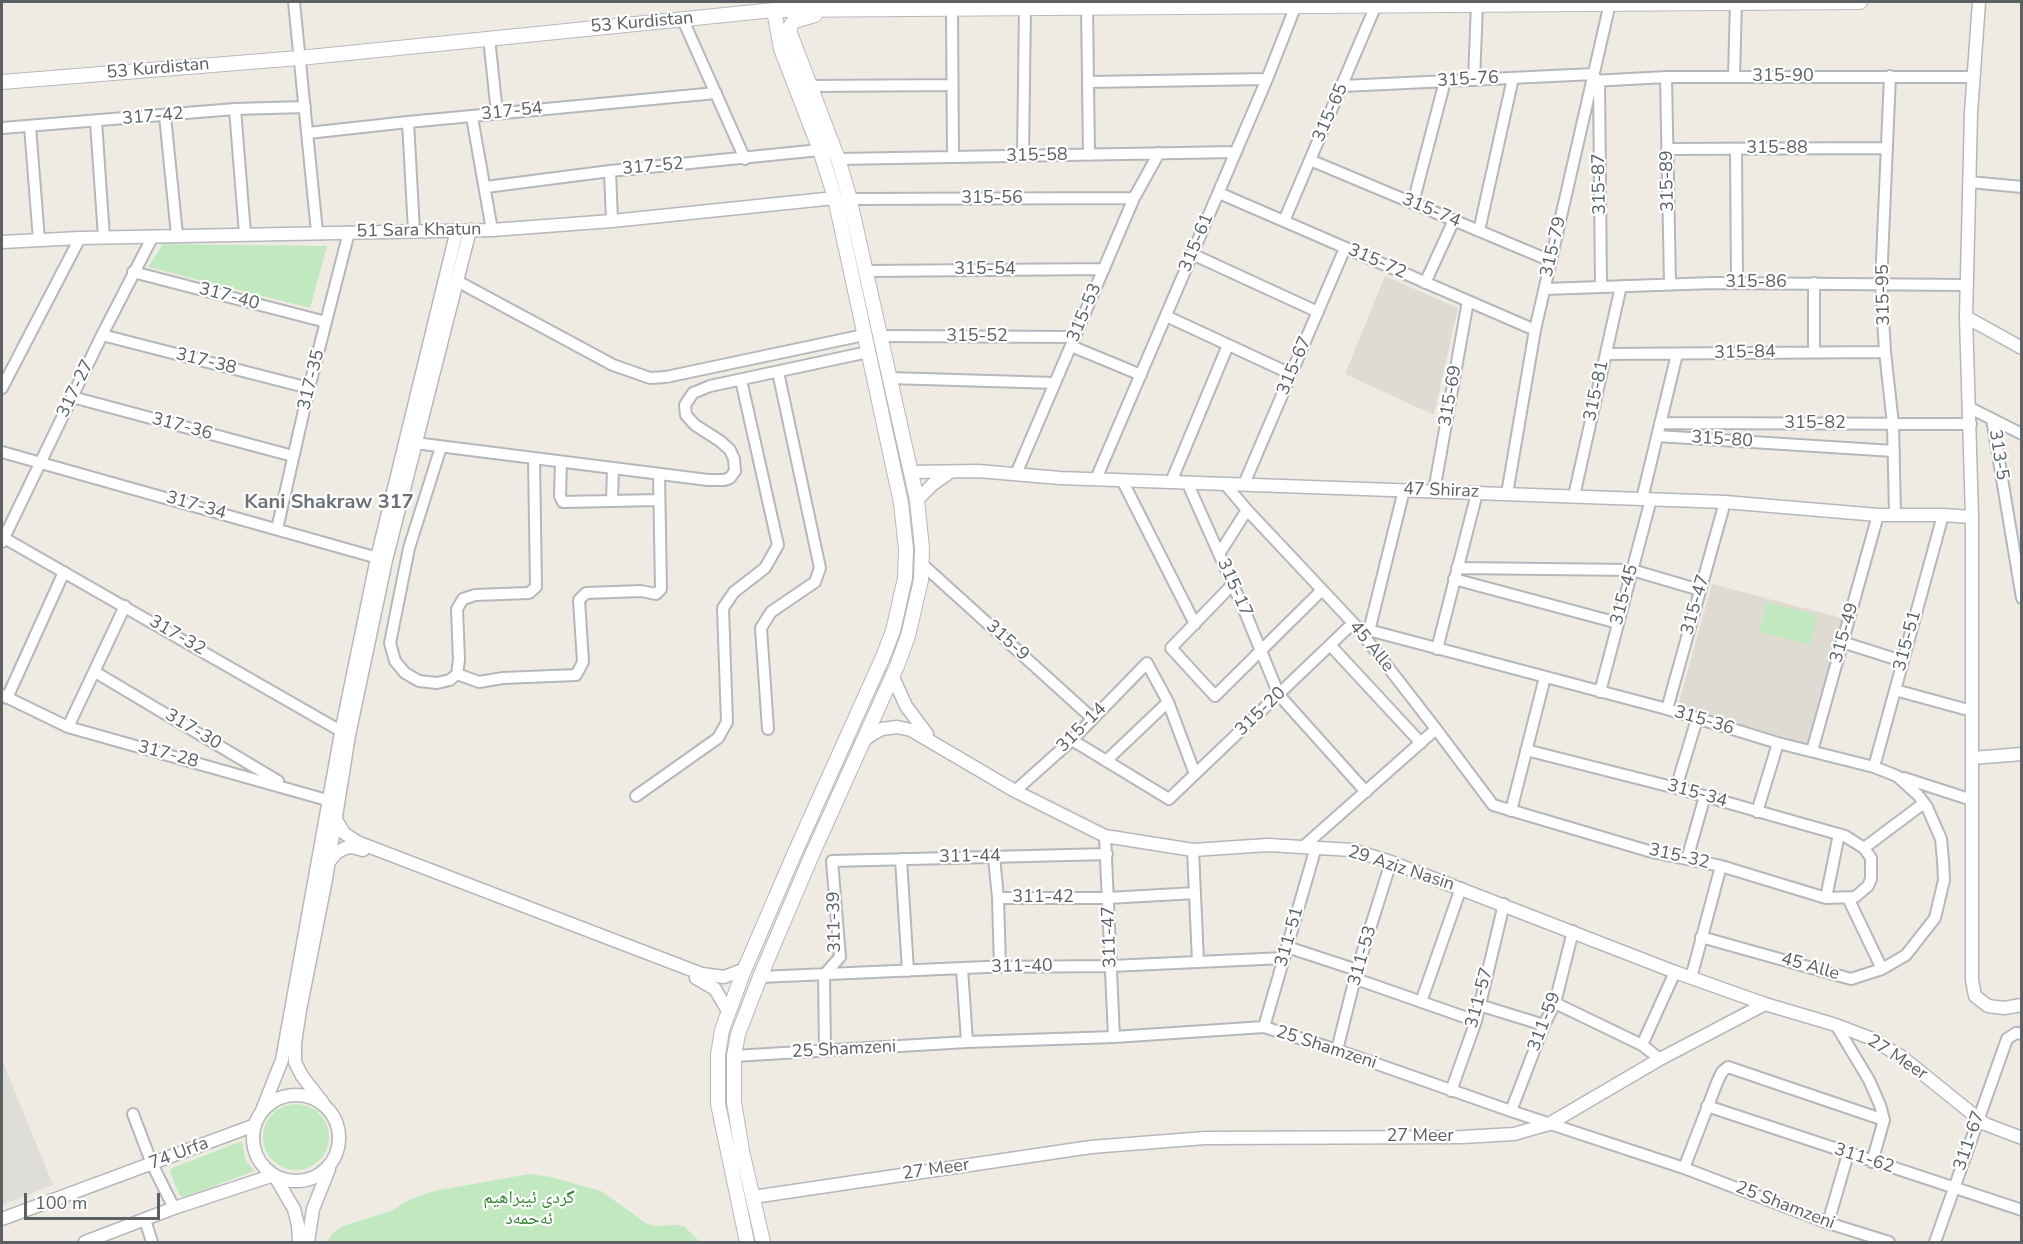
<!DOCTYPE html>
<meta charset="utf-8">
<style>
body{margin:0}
#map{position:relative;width:2023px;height:1244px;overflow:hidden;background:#efebe3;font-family:"Nunito Sans",sans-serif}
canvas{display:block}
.frame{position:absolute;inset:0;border:3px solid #5b6065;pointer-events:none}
.scale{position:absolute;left:24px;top:1193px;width:136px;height:27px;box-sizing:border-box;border:3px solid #5b6065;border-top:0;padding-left:8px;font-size:18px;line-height:21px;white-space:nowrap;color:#5b6065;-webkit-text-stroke:4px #fff;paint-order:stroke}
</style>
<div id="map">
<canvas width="2023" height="1244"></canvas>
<div class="frame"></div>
<div class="scale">100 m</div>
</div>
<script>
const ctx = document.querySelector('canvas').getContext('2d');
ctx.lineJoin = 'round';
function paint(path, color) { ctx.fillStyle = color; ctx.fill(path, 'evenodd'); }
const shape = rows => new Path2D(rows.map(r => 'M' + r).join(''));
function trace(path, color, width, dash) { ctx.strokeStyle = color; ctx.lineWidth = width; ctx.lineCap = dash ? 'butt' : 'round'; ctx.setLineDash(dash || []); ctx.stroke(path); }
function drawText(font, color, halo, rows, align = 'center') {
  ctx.font = font + ' "Nunito Sans","Noto Naskh Arabic",sans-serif'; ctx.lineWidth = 4.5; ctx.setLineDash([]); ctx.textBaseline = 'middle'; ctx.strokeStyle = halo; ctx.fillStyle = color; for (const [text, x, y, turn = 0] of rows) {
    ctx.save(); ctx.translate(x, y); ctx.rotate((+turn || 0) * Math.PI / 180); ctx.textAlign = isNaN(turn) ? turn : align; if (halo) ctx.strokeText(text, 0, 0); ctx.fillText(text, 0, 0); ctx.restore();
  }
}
paint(shape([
 [2,1060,53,1185,2,1205]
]), '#dfddd8');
paint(shape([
 [1385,276,1458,308,1434,415,1345,374],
 [1712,584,1842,618,1808,744,1678,706]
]), '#dfdad2');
paint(shape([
 [163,244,327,246,310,308,148,267],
 [1766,602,1817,615,1810,645,1760,632],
 '263 1137a33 33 0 1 1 66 0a33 33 0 1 1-66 0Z',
 [242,1141,245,1159,254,1171,188,1196,183,1197,179,1194,170,1172,172,1168],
 [529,1174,551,1177,601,1191,647,1224,655,1226,678,1225,685,1227,700,1242,327,1242,333,1233,343,1226,391,1211,411,1199,434,1191]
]), '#c1e8be');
const minor = shape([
 [294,2,317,232],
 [1087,7,1089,155],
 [952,8,953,157],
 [683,20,745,159],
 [489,38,497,113],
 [1890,76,1881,283,1885,352,1893,424,1895,514],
 [1666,77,1670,284],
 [1734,77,1736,2],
 [1474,80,1477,4],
 [1599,80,1601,287],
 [1592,81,1666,77,1973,77],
 [1089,82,1267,79],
 [810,86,952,85],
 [1343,86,1594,74],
 [235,109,245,234],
 [165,116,177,235],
 [472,117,492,230],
 [96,122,104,237],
 [408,122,414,231],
 [30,126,39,240],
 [2,128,235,109,305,107],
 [308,133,408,122,716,93],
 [1667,149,1887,148],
 [1736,149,1737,283],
 [1023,156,1025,7],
 [838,159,1236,152],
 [1310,160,1551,261],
 [610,171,612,221],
 [1970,182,2022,187],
 [486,187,610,171,820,150],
 [1219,193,1535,330],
 [850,199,1134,198],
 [1413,203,1445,81],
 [1284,221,1376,5],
 [1479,231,1513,78],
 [1192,254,1318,312],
 [866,271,1104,269],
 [133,272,326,322],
 [457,281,613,365,650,378,666,377,864,335],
 [1425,283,1454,220],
 [1545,289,1713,283,1967,285],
 [1166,316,1291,374],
 [102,335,309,388],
 [880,336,1075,337],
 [1071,346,1141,375],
 [1814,352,1814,283],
 [1606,354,1885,352],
 [890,378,1055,383],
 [2,388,80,238],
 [72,397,293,456],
 [1970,408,2022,434],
 [1992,419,2022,598],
 [1660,423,1971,424],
 [1657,436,1894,451],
 [407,442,708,480,724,480,730,478,735,471,734,459,730,450,720,441,695,425,686,415,685,405,693,393,710,386,868,352],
 [441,447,409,548,390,643,395,661,405,673,419,681,437,683,450,680,457,674,459,660,457,609,463,599,475,595,529,593,536,587,534,459],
 [2,452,385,560],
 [561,462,560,496,563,502,659,500],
 [1016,474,1134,198,1159,153],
 [1096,479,1267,79,1296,5],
 [1122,480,1195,624],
 [1171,482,1228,345],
 [1187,482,1245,612,1279,695,1366,792],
 [1225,484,1247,510,1357,627,1436,729,1493,805,1652,852,1721,866,1826,898,1855,897,1868,886,1871,879,1871,858,1864,848,1845,836,1676,788,1526,750],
 [1244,484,1345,248],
 [1434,491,1468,301],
 [1507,494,1535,330,1610,3],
 [1574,496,1621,286],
 [1642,499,1677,354],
 [612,501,613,468],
 [277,529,309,388,349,232],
 [4,538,346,734],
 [2,542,102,335,153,236],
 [1219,554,1247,510],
 [922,564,1092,718],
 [1457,568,1632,570,1700,590],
 [1454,579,1618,623],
 [1232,585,1171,648,1215,696,1321,591],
 [1357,627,1667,709,1778,743,1874,767,1897,776,1918,795,1927,807,1941,839,1943,860,1944,880,1935,918,1906,955,1882,969,1851,979,1701,937],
 [1369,631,1404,490],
 [1842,642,1902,661],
 [1330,645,1421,743],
 [1437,649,1477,493],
 [95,672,278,781],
 [457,674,479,682,503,678,576,675,583,662,579,600,586,593,641,591,656,594,661,589,659,474],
 [1895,690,1972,711],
 [1600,692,1651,499],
 [2,695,68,727,334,802],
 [7,698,64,572],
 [1667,709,1725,502],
 [68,727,125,606],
 [768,729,761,628,771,612,815,582,820,568,778,372],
 [1072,740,1169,799,1353,623],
 [1812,751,1878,515],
 [1106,761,1168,702],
 [1874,767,1943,515],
 [1904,778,1972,800],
 [1676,788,1697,719],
 [1015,791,1072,740,1147,663,1168,702,1195,774],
 [636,796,718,738,727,722,723,608,734,592,765,568,778,545,741,380],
 [1511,811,1545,677],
 [1757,812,1778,743],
 [1105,836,1114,1037],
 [1304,846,1436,729],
 [1864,848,1924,803],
 [1193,850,1198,962],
 [994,857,998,898,1000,967],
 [901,859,908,971],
 [1687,859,1705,796],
 [998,898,1108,898,1195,893],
 [1826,898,1839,834],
 [1848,898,1882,969],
 [1287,947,1357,970],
 [962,968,967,1042],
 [760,977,986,967,1111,966,1284,958],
 [1691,978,1721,866],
 [1356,979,1476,1021],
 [1421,1002,1461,888],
 [1555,1003,1642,1045,1660,1059],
 [1479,1005,1544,1025],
 [1836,1025,1869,1080,1880,1105,1884,1120,1872,1162],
 [1264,1027,1316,847],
 [1642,1045,1675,972],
 [1337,1050,1357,970,1391,862],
 [825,1051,824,975,840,957,832,861,1107,854],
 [734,1056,967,1042,1114,1037,1264,1027,1337,1050,1511,1111,1684,1168,1828,1223,1889,1242],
 [1451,1091,1476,1021,1504,904],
 [1707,1106,2022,1210],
 [1511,1111,1544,1025,1555,1003,1573,931],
 [133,1114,152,1164,174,1208],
 [1684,1168,1718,1080,1722,1072,1728,1067,1884,1120],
 [145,1220,152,1242],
 [1828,1223,1848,1154],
 [1935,1242,2007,1039,2016,1033,2022,1034]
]);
const tertiary = shape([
 [1979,2,1971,113,1966,317,1972,517,1972,980,1975,996,1988,1006,2004,1008,2022,1005],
 [2,242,80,238,492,230,612,221,835,198],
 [1966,317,2022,348],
 [910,472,978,471,1060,478,1725,502,1878,515,1943,515,1972,517],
 [917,500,933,484,950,472],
 [892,675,906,706,927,734],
 [862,742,871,735,882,729,897,727,911,730,1015,791,1105,836,1193,850,1268,845,1352,850,1391,862,1675,972,1765,1004],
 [1972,758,2022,754],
 [336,820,344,833,357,842,702,974,724,977,745,969],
 [329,862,336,853,345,848,352,847,363,850],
 [696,978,715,989,728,1011],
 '253 1138a43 43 0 1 1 86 0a43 43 0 1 1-86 0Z',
 [323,1103,302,1076,295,1062,295,1043,300,1010,326,879,349,735,386,560,470,230],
 [261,1113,282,1060,341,733,377,558,457,230],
 [753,1197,1091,1147,1205,1138,1462,1137,1514,1134,1549,1124,1660,1059,1765,1004,1836,1025,1870,1038,1902,1057,1985,1124,2022,1138],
 [2,1219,255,1125],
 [85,1242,174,1208,274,1175,294,1209,298,1225,299,1242],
 [308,1242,313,1209,329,1169]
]);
const secondary = shape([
 [2,82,299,58,774,10,1860,2],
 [747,1242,718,1104,718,1055,722,1030,743,973,796,850,882,659,893,631,905,578,906,549,901,503,835,198,820,150,781,49,774,10],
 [763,1242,742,1151,734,1102,734,1056,738,1034,760,977,811,857,897,666,908,636,921,580,922,548,917,500,848,192,838,159,790,33,790,27,794,21,815,15]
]);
trace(minor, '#b4b7bb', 14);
trace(tertiary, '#b4b7bb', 15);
trace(secondary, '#b5b9be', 16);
trace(minor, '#fff', 10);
trace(tertiary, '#fff', 12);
trace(secondary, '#fff', 14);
drawText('18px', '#5b6065', '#fff', [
 ["53 Kurdistan",642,23,-5],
 ["53 Kurdistan",158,69,-5],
 ["315-90",1783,77],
 ["315-76",1468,80,-3],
 ["317-54",512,112,-6],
 ["315-65",1331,113,-66],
 ["317-42",153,117,-5],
 ["315-88",1777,149],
 ["315-58",1037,156,-1],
 ["317-52",653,167,-5],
 ["315-89",1668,181,-91],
 ["315-87",1600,184,-91],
 ["315-56",992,199],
 ["315-74",1431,211,23],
 ["51 Sara Khatun",419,231,-1],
 ["315-61",1197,243,-67],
 ["315-79",1554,247,-77],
 ["315-72",1377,262,24],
 ["315-54",985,270],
 ["315-86",1756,283],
 ["315-95",1884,295,-91],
 ["317-40",229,297,15],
 ["315-53",1085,313,-67],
 ["315-52",977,337],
 ["315-84",1745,353,-1],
 ["317-38",206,362,14],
 ["315-67",1295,366,-67],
 ["317-35",312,380,-76],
 ["317-27",76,389,-64],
 ["315-81",1597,391,-78],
 ["315-69",1451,396,-80],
 ["315-82",1815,424],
 ["317-36",182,427,15],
 ["315-80",1722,440,4],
 ["313-5",1998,455,81],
 ["47 Shiraz",1441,491,2],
 ["317-34",196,506,16],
 ["315-17",1234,588,66],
 ["315-45",1625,595,-75],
 ["315-47",1696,605,-74],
 ["315-49",1845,633,-74],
 ["317-32",177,636,30],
 ["315-9",1007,641,42],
 ["315-51",1908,641,-75],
 ["45 Alle",1371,647,51],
 ["315-20",1261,712,-44],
 ["315-36",1704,721,17],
 ["315-14",1082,728,-45],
 ["317-30",193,730,31],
 ["317-28",168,755,15],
 ["315-34",1697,794,16],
 ["311-44",970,857,-1],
 ["315-32",1679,857,13],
 ["29 Aziz Nasin",1401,869,18],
 ["311-42",1043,898],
 ["311-39",835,922,-91],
 ["311-47",1110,937,-92],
 ["311-51",1290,937,-74],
 ["311-53",1363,956,-74],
 ["311-40",1022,967,-1],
 ["45 Alle",1810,967,16],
 ["311-57",1480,998,-75],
 ["311-59",1545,1022,-69],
 ["25 Shamzeni",1326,1048,18],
 ["25 Shamzeni",844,1050,-3],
 ["27 Meer",1897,1058,33],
 ["27 Meer",1420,1137],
 ["311-67",1970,1141,-71],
 ["74 Urfa",179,1154,-21],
 ["311-62",1864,1159,18],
 ["27 Meer",936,1170,-8],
 ["25 Shamzeni",1785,1206,21]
]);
drawText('18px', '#30822e', '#fff', [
 ["گردی ئیبراھیم",529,1199],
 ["ئەحمەد",529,1220]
]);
drawText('bold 20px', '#6c7277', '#fff', [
 ["Kani Shakraw 317",329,503]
]);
</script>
